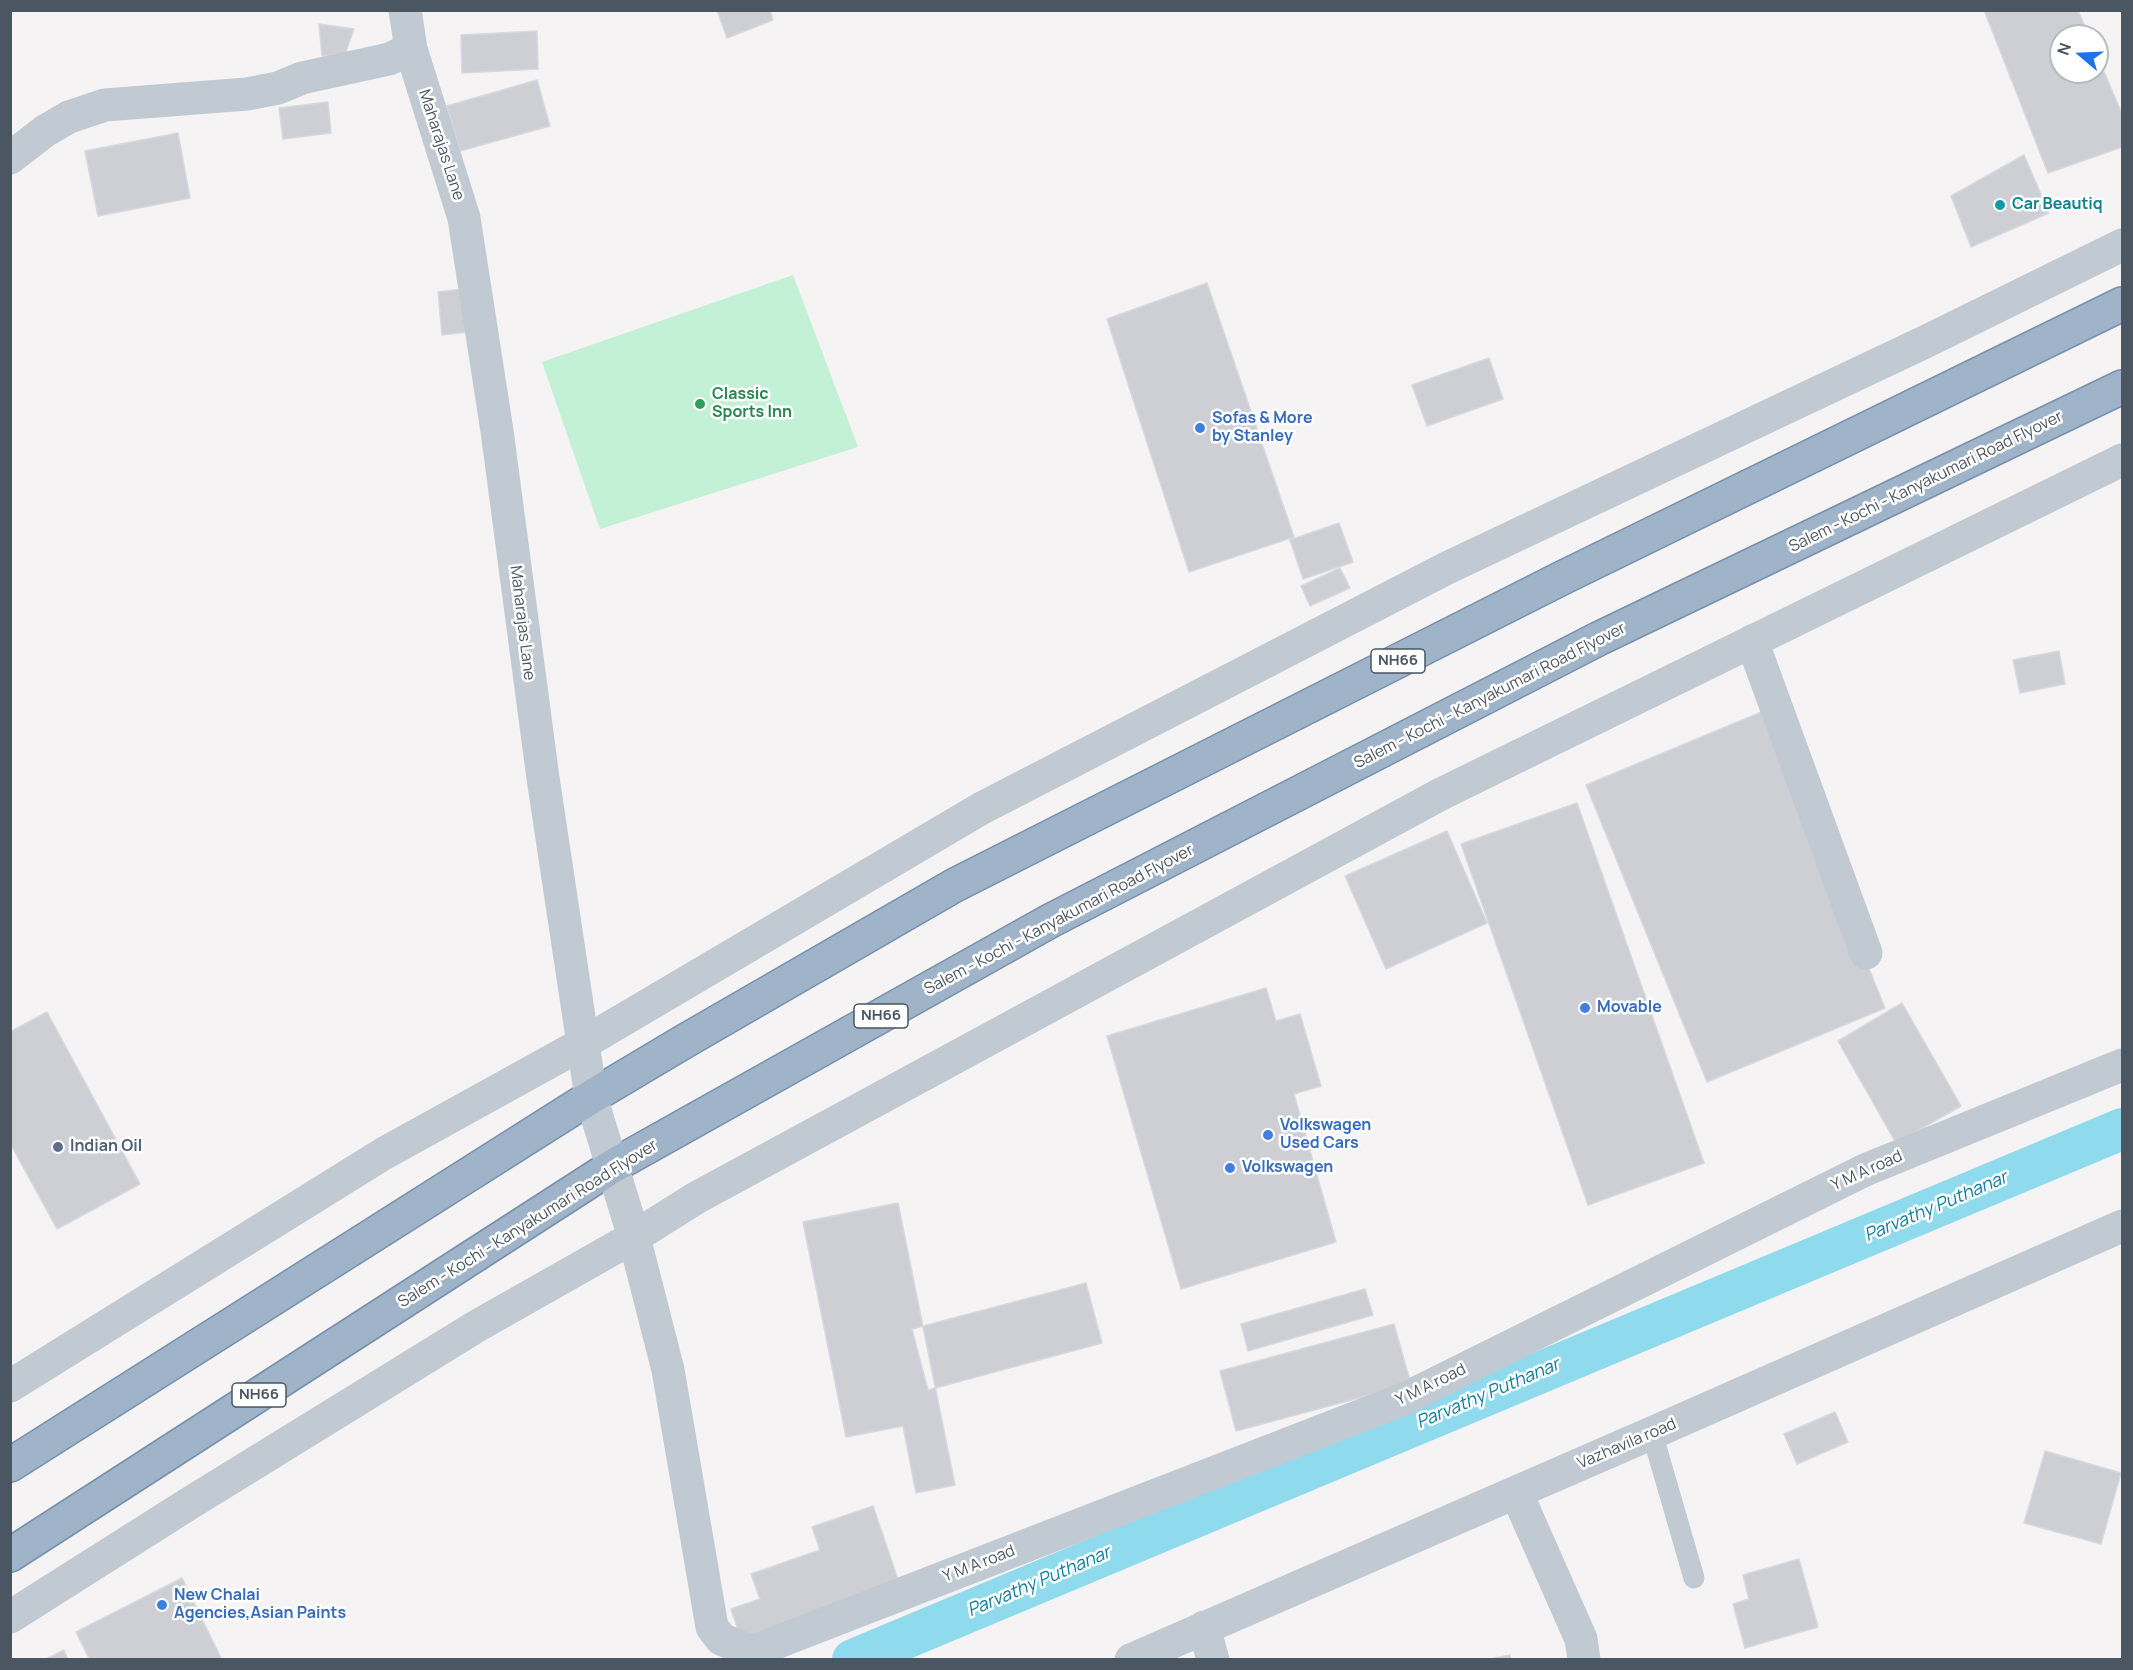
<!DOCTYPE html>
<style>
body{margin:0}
#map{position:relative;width:2133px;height:1670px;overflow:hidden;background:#f5f3f3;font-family:Manrope,sans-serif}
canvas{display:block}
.frame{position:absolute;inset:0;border:12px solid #4a5661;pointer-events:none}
.north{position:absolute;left:2049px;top:24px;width:60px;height:60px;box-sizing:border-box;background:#fff;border:2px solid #b7bbc0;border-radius:50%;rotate:289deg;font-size:16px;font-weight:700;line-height:24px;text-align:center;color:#4a5661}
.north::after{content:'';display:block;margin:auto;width:21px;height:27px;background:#1a73e8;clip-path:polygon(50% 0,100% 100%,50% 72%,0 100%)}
</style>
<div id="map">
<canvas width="2133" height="1670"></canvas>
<div class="frame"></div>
<div class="north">N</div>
</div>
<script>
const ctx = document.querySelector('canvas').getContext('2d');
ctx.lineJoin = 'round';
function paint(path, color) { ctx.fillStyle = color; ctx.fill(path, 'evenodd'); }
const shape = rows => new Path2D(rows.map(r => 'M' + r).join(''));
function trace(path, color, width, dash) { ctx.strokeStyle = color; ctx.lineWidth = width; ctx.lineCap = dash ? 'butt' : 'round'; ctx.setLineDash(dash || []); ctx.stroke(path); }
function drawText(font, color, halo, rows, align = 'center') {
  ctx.font = font + ' Manrope,sans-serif'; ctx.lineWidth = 5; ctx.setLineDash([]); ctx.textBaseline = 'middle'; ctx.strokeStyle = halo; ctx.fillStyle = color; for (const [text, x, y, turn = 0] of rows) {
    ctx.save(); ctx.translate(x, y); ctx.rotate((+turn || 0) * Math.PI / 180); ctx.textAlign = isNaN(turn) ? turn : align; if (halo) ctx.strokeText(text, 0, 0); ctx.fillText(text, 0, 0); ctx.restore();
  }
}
paint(shape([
 [793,275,858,447,600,529,542,362]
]), '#c3f1d5');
trace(shape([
 [853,1660,2122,1129]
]), '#90daee', 42);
const building = shape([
 [717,10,770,10,773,20,727,38,717,10],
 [1984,10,2078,10,2089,36,2061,36,2061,72,2097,72,2097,55,2122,114,2122,147,2048,173,1984,10],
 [319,24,354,29,345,54,322,56,319,24],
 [537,31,538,69,462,73,461,35,537,31],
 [537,80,550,126,460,151,447,106,537,80],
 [328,102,331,133,283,139,279,108,328,102],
 [178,133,190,198,98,216,85,151,178,133],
 [2024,155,2049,213,1971,247,1951,196,2024,155],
 [1207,283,1294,537,1189,572,1107,319,1207,283],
 [463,289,468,332,442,335,438,292,463,289],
 [1489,358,1503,399,1427,426,1412,385,1489,358],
 [1339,523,1353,562,1303,579,1290,540,1339,523],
 [1340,568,1350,588,1310,606,1301,586,1340,568],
 [2059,651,2065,684,2020,693,2013,660,2059,651],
 [1764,711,1885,1008,1707,1082,1586,785,1764,711],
 [1577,803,1704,1163,1588,1205,1461,844,1577,803],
 [1447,831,1487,923,1386,969,1345,876,1447,831],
 [1266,988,1276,1021,1300,1014,1321,1086,1294,1094,1336,1242,1181,1289,1107,1036,1266,988],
 [1902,1003,1961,1106,1896,1143,1838,1041,1902,1003],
 [47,1012,140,1184,57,1229,10,1143,10,1032,47,1012],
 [898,1203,955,1485,916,1493,903,1426,846,1437,803,1222,898,1203],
 [1086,1283,1102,1343,928,1390,912,1329,1086,1283],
 [1365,1289,1373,1315,1248,1351,1241,1324,1365,1289],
 [1394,1324,1411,1384,1236,1431,1220,1371,1394,1324],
 [1835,1412,1848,1442,1797,1464,1784,1434,1835,1412],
 [2045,1451,2121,1473,2101,1544,2024,1523,2045,1451],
 [873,1506,902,1591,743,1645,731,1609,760,1599,751,1574,820,1550,812,1527,873,1506],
 [1799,1559,1818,1627,1745,1648,1733,1604,1749,1599,1743,1575,1799,1559],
 [182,1578,222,1660,90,1660,76,1632,182,1578],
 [64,1650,68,1660,44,1660,64,1650],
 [1510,1655,1511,1660,1486,1660,1510,1655]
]);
paint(building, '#cdcfd5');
trace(building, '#d7d9de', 1.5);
const trunk = shape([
 [10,1465,591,1097,685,1041,955,885,1562,578,2122,304],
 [10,1555,613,1166,1050,921,1598,639,2122,387]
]);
trace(trunk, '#7690ad', 36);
trace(shape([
 [1652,1433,1694,1578]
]), '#c1cad2', 21);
trace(shape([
 [405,10,411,49,464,218,497,431,543,778,591,1097,634,1237,668,1370,712,1627,721,1639,752,1652,1404,1399,1865,1170,2122,1065],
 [10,158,45,131,69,117,105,105,247,94,278,88,302,78,389,59,411,49],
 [1752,641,1866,953],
 [1516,1492,1581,1639,1584,1660],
 [1204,1627,1213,1660],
 [1131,1660,1652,1433,2122,1226]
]), '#c1cad2', 33);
trace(shape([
 [10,1386,383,1154,582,1044,982,808,1447,568,1927,341,2122,245],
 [10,1617,190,1503,477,1326,634,1237,696,1198,1441,794,2122,460]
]), '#c1cad2', 33);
trace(trunk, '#9fb4c9', 33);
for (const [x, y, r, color] of [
 [2000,205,6,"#0f9aa8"],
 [700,404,6,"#2e9e5b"],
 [1200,428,6,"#3f7fe0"],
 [1585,1008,6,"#3f7fe0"],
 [1268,1135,6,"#3f7fe0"],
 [58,1147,6,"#5c6f8a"],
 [1230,1168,6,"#3f7fe0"],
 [162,1605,6,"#3f7fe0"]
]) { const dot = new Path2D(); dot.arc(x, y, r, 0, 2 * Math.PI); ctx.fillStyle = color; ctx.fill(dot); trace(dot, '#fff', 2); }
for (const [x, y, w] of [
 [1398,661,54],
 [881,1016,54],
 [259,1395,54]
]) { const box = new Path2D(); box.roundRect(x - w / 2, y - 12, w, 24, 4.5); ctx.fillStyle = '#fff'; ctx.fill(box); trace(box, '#4a5661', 1.5); }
drawText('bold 15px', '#4a5661', null, [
 ["NH66",1398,661],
 ["NH66",881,1016],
 ["NH66",259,1395]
]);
drawText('16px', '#4a5661', '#fff', [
 ["Maharajas Lane",441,145,72],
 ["Salem - Kochi - Kanyakumari Road Flyover",1926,482,-26],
 ["Maharajas Lane",522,623,83],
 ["Salem - Kochi - Kanyakumari Road Flyover",1490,696,-27],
 ["Salem - Kochi - Kanyakumari Road Flyover",1059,920,-28],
 ["Y M A road",1867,1171,-24],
 ["Salem - Kochi - Kanyakumari Road Flyover",528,1224,-32],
 ["Y M A road",1431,1385,-26],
 ["Vazhavila road",1627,1444,-23],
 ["Y M A road",979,1564,-21]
]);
drawText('bold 16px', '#0d838f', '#fff', [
 ["Car Beautiq",2012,205]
], 'left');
drawText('bold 16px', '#27864d', '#fff', [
 ["Classic",712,395],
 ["Sports Inn",712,413]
], 'left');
drawText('bold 16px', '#366cbe', '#fff', [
 ["Sofas & More",1212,419],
 ["by Stanley",1212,437],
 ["Movable",1597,1008],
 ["Volkswagen",1280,1126],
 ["Used Cars",1280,1144],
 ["Volkswagen",1242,1168],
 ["New Chalai",174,1596],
 ["Agencies,Asian Paints",174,1614]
], 'left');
drawText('bold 16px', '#4e5e75', '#fff', [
 ["Indian Oil",70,1147]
], 'left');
drawText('italic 18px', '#0c7c9b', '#fff', [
 ["Parvathy Puthanar",1936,1207,-23],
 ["Parvathy Puthanar",1488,1394,-23],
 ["Parvathy Puthanar",1039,1582,-23]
]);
</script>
